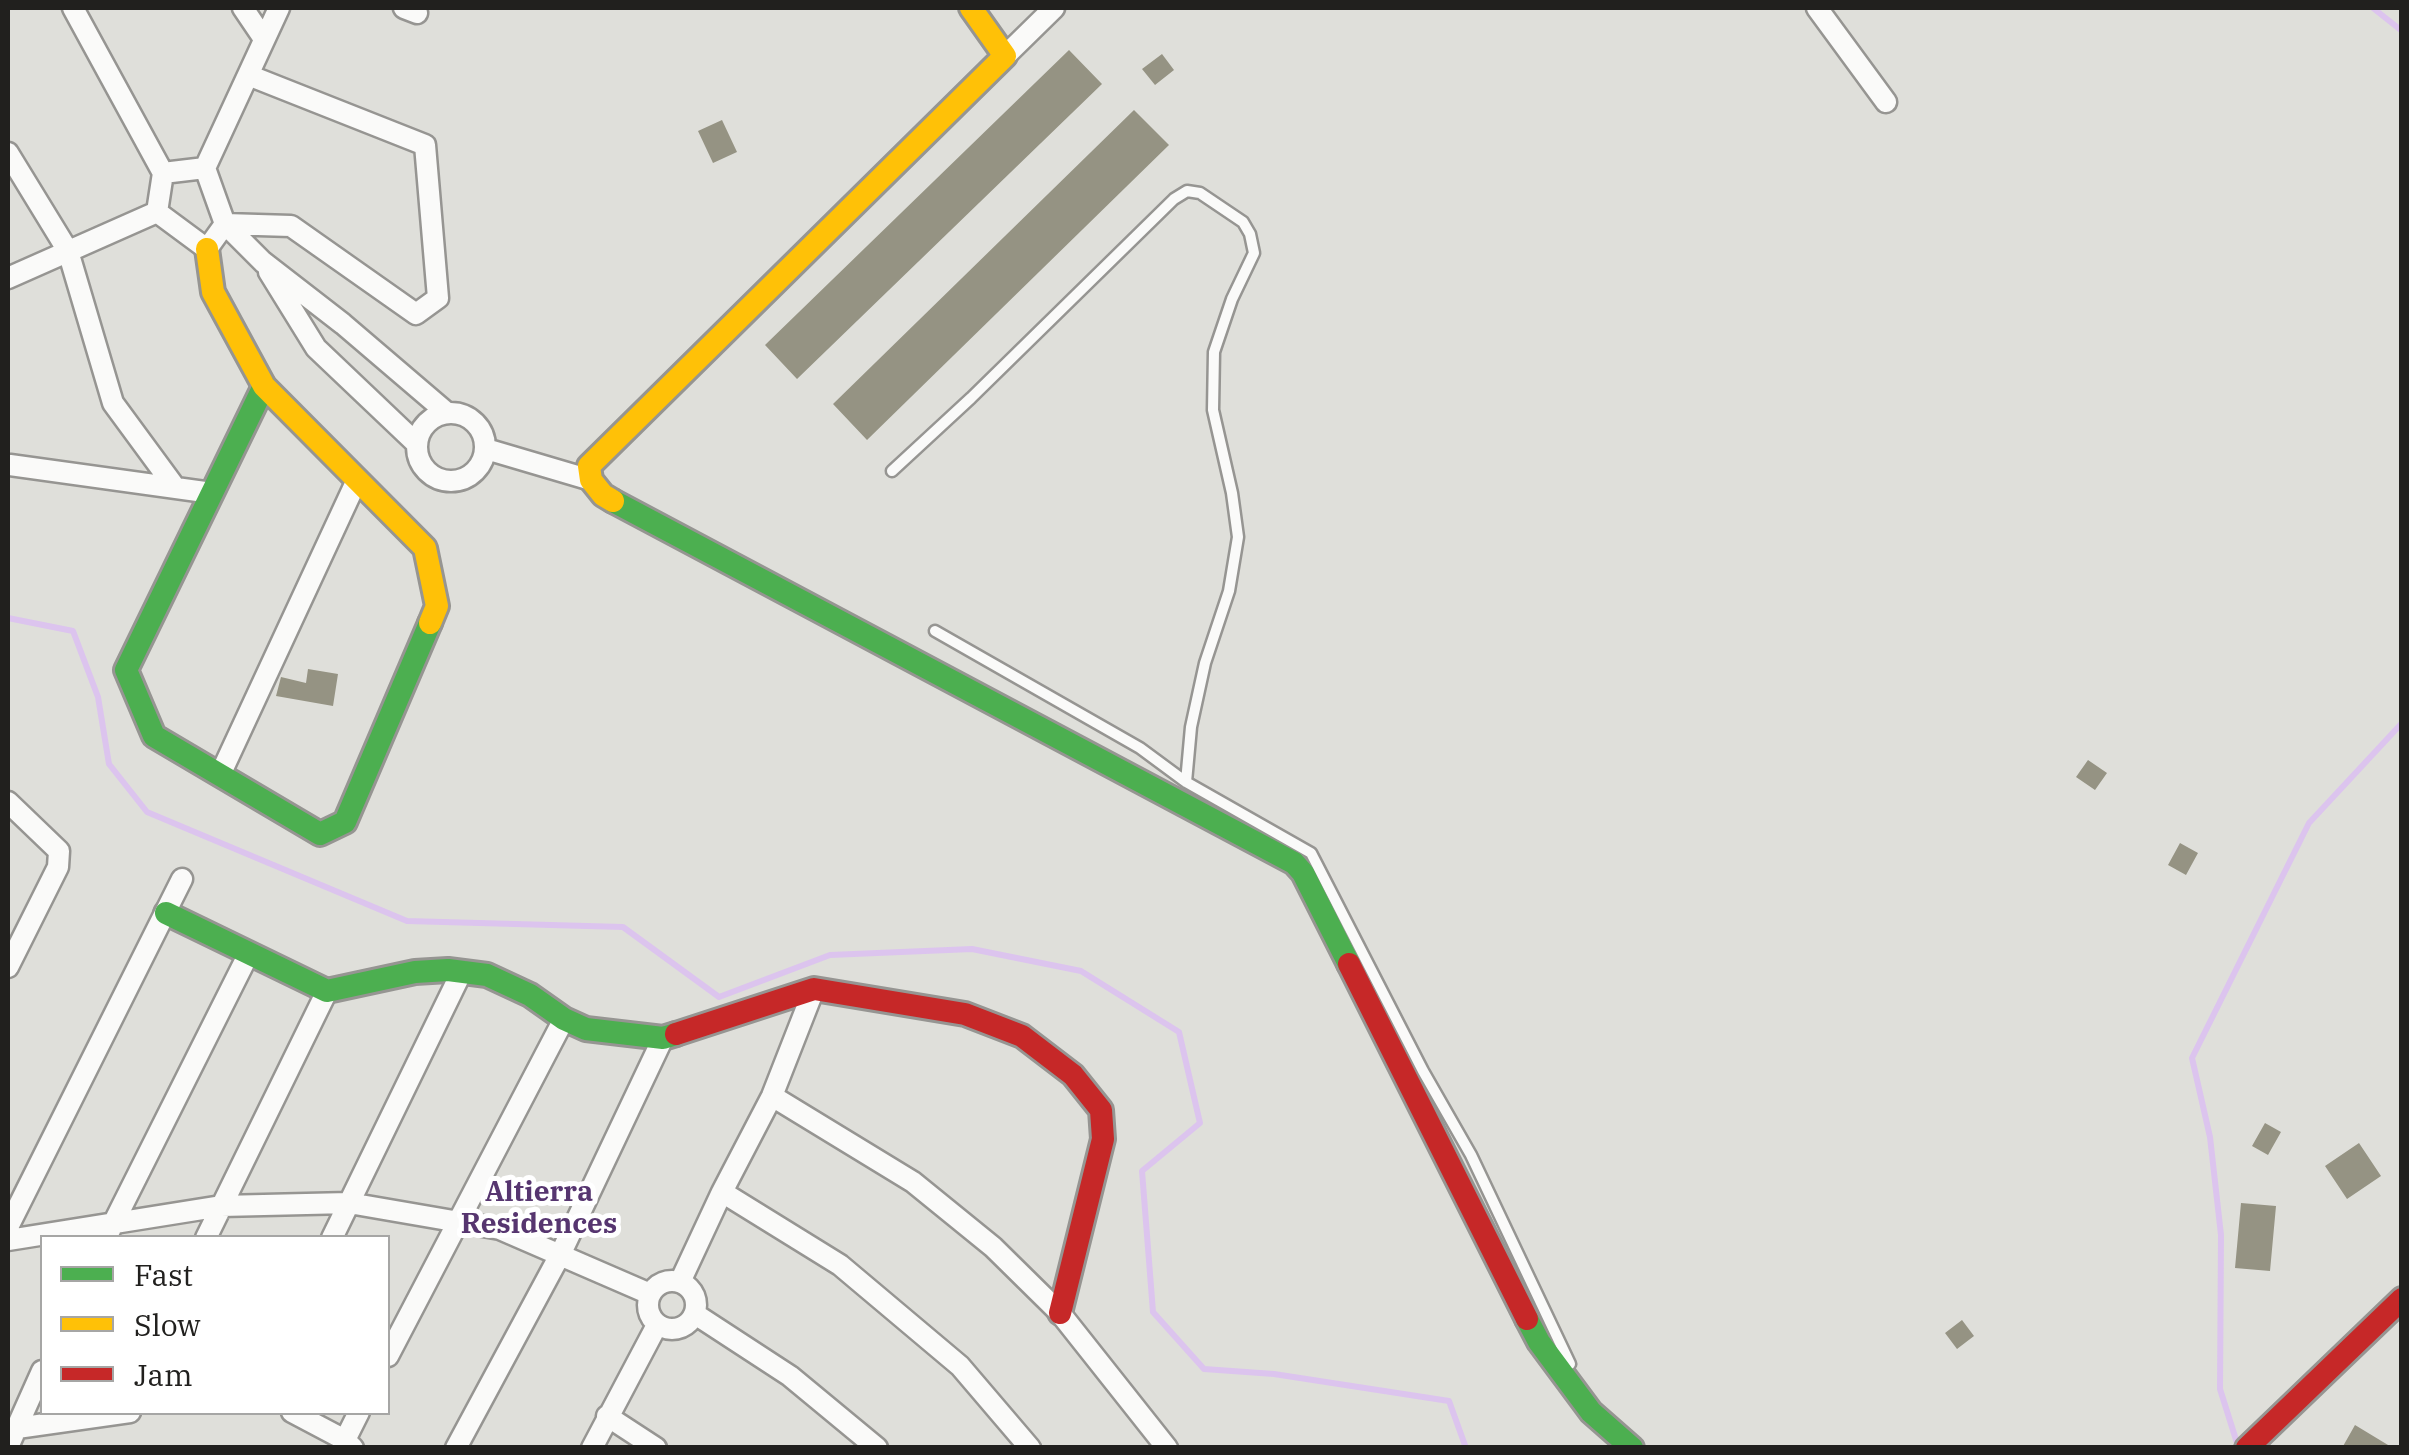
<!DOCTYPE html>
<style>
body{margin:0}
#map{position:relative;width:2409px;height:1455px;overflow:hidden;background:#dfdfda;font-family:"IBM Plex Serif",serif}
canvas{display:block}
.frame{position:absolute;inset:0;border:10px solid #21201e;pointer-events:none}
.legend{position:absolute;left:40px;top:1235px;width:350px;height:180px;box-sizing:border-box;background:#fff;border:2px solid #a6a6a5;margin:0;padding:12px 18px;list-style:none;font-size:30px;color:#21201e}
.legend li{display:flex;align-items:center;gap:20px;height:50px}
.legend b{width:50px;border:2px solid #a6a6a5}
</style>
<div id="map">
<canvas width="2409" height="1455"></canvas>
<div class="frame"></div>
<ul class="legend">
<li><b style="height:12px;background:#4caf50"></b>Fast</li>
<li><b style="height:12px;background:#ffc107"></b>Slow</li>
<li><b style="height:12px;background:#c62828"></b>Jam</li>
</ul>
</div>
<script>
const ctx = document.querySelector('canvas').getContext('2d');
ctx.lineJoin = 'round';
const shape = rows => new Path2D(rows.map(r => 'M' + r).join(''));
function trace(path, color, width, dash) { ctx.strokeStyle = color; ctx.lineWidth = width; ctx.lineCap = dash ? 'butt' : 'round'; ctx.setLineDash(dash || []); ctx.stroke(path); }
function paint(path, color) { ctx.fillStyle = color; ctx.fill(path, 'evenodd'); }
function drawText(font, color, halo, rows, align = 'center') {
  ctx.font = font + ' "IBM Plex Serif",serif'; ctx.lineWidth = 10; ctx.setLineDash([]); ctx.textBaseline = 'middle'; ctx.strokeStyle = halo; ctx.fillStyle = color; for (const [text, x, y, turn = 0] of rows) {
    ctx.save(); ctx.translate(x, y); ctx.rotate((+turn || 0) * Math.PI / 180); ctx.textAlign = isNaN(turn) ? turn : align; if (halo) ctx.strokeText(text, 0, 0); ctx.fillText(text, 0, 0); ctx.restore();
  }
}
trace(shape([
 [2373,8,2402,31],
 [8,618,73,631,98,697,109,764,147,812,407,921,623,927,719,997,830,955,972,949,1081,971,1179,1032,1200,1123,1142,1171,1153,1312,1204,1369,1274,1374,1449,1401,1466,1448],
 [2237,1443,2220,1389,2221,1235,2210,1137,2192,1058,2309,823,2402,723]
]), '#dcc4ee', 6);
paint(shape([
 [1069,50,1102,84,797,379,765,345],
 [1162,54,1174,70,1155,85,1142,69],
 [1134,110,1169,145,867,440,833,404],
 [722,120,737,152,713,163,698,131],
 [308,669,338,674,333,706,276,696,281,677,306,683],
 [2088,760,2107,773,2095,790,2076,777],
 [2180,843,2198,853,2186,875,2168,865],
 [2265,1123,2281,1132,2268,1155,2252,1146],
 [2359,1143,2381,1176,2347,1199,2325,1166],
 [2241,1203,2276,1206,2270,1271,2235,1268],
 [1962,1320,1974,1336,1957,1349,1945,1333],
 [2355,1425,2393,1448,2342,1448]
]), '#959383');
const lane = shape([
 [892,471,971,398,1174,199,1187,191,1200,193,1243,222,1250,234,1254,253,1232,299,1214,352,1213,410,1232,493,1238,537,1229,591,1205,663,1191,727,1186,782],
 [935,631,1140,748,1186,782,1311,853,1423,1071,1471,1155,1570,1364]
]);
const street = shape([
 [73,8,163,173],
 [243,8,264,39],
 [404,8,417,13],
 [1817,8,1886,102],
 [1005,56,1054,8],
 [8,153,68,251,113,403,174,486],
 [205,168,225,224,207,249,157,212,163,173,205,168],
 [205,168,279,8],
 [225,224,291,226,416,314,438,298,425,145,248,75],
 [225,224,263,262,343,324,446,412],
 [269,272,316,348,417,444],
 [8,278,157,212],
 '417 447a34 34 0 1 1 68 0a34 34 0 1 1-68 0Z',
 [486,449,591,480],
 [10,465,212,493],
 [220,775,357,480],
 [8,802,59,851,58,867,8,967],
 [772,1096,913,1182,993,1247,1060,1313,1167,1448],
 [722,1192,840,1265,960,1366,1030,1448],
 [8,1227,182,879],
 [109,1232,249,953],
 [206,1238,327,991],
 [332,1238,462,971],
 [8,1240,221,1206,349,1203,500,1229,650,1294],
 '648 1305a24 24 0 1 1 48 0a24 24 0 1 1-48 0Z',
 [680,1282,722,1192,772,1096,814,989],
 [695,1314,790,1376,877,1448],
 [388,1356,564,1019],
 [292,1412,345,1440,353,1448],
 [607,1416,656,1448],
 [17,1428,130,1412],
 [345,1440,359,1412],
 [8,1447,42,1371],
 [456,1448,561,1253,663,1038],
 [592,1448,657,1325]
]);
const fast = shape([
 [264,386,126,670,154,736,320,834,345,822,430,623],
 [613,501,1294,863,1303,873,1349,964],
 [166,913,327,991,415,972,448,970,487,975,530,995,564,1019,586,1029,663,1038,676,1034],
 [1527,1319,1539,1342,1591,1412,1632,1448]
]);
const slow = shape([
 [207,249,213,292,264,386,425,548,437,606,430,623],
 [613,501,603,495,591,480,589,466,1005,56,971,8]
]);
const jam = shape([
 [1349,964,1527,1319],
 [676,1034,814,989,965,1014,1022,1036,1073,1075,1101,1110,1103,1139,1060,1313],
 [2247,1448,2402,1299]
]);
trace(lane, '#969592', 15);
trace(street, '#969592', 25);
trace(fast, '#969592', 28);
trace(slow, '#969592', 28);
trace(jam, '#969592', 28);
trace(lane, '#fafaf9', 10);
trace(street, '#fafaf9', 20);
trace(fast, '#4caf50', 22);
trace(slow, '#ffc107', 22);
trace(jam, '#c62828', 22);
drawText('bold 28px', '#56356f', '#fff', [
 ["Altierra",539,1193],
 ["Residences",539,1225]
]);
</script>
